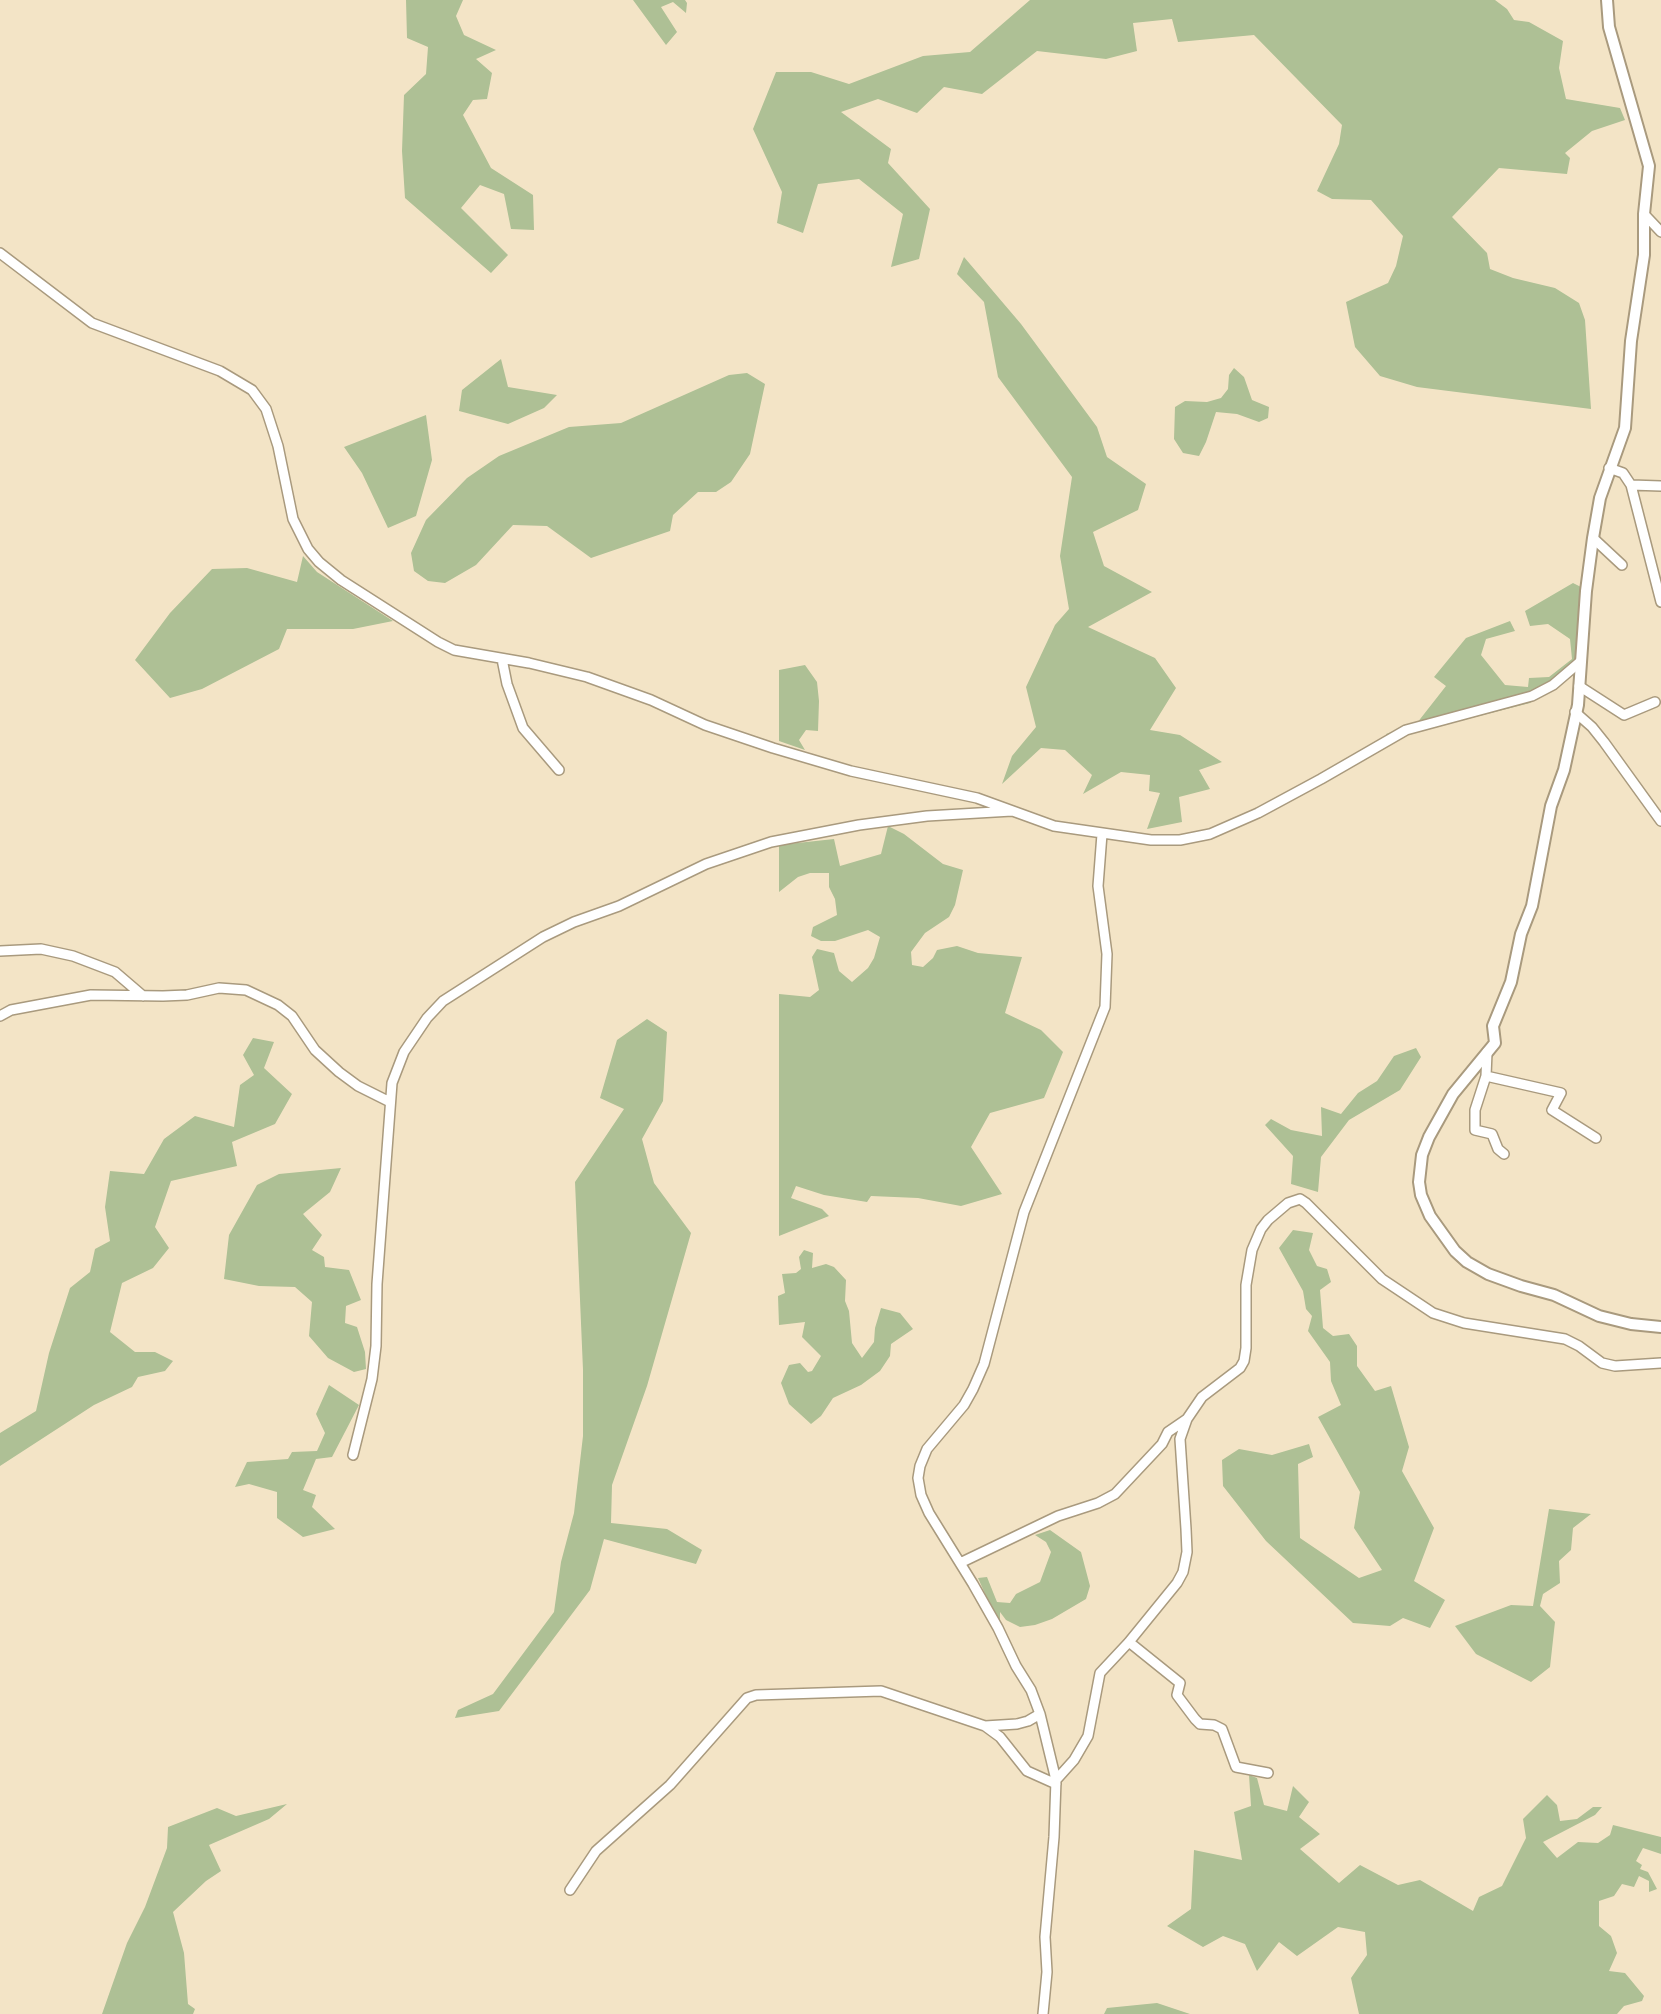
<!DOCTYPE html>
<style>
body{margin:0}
canvas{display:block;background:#f3e4c6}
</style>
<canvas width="1661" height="2014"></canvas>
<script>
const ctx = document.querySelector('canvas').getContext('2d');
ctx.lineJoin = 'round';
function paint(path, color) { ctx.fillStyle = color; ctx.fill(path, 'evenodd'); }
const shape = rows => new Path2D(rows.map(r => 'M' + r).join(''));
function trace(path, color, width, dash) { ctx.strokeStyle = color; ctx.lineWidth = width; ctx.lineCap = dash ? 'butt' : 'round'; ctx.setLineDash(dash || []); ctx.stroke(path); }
paint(shape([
 [406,0,463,0,456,16,464,35,496,50,476,59,492,73,487,99,473,100,463,115,491,168,533,195,534,230,511,229,504,194,480,185,461,208,508,255,491,273,405,198,402,151,404,95,426,74,428,47,407,38],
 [633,0,685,0,687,3,686,13,673,2,661,7,677,32,666,45],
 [1030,0,1495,0,1507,9,1514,20,1529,22,1563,41,1559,68,1566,99,1620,108,1625,120,1592,131,1565,153,1570,158,1567,174,1499,168,1452,217,1487,253,1490,269,1513,278,1555,288,1579,303,1585,320,1591,409,1417,387,1380,376,1355,347,1346,302,1388,283,1396,266,1403,236,1371,200,1332,199,1317,191,1339,144,1342,125,1254,35,1178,42,1172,19,1133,23,1137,51,1106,59,1037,51,982,94,944,87,917,113,878,99,841,112,891,149,888,163,930,209,919,259,891,267,903,214,859,179,818,184,803,233,777,223,782,192,753,129,776,72,811,72,849,84,923,56,970,52],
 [964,257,1021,324,1097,427,1107,457,1146,484,1138,510,1093,532,1104,566,1152,592,1088,627,1155,658,1176,688,1150,730,1180,735,1222,762,1199,770,1210,789,1179,797,1182,822,1147,829,1160,793,1149,791,1150,775,1121,772,1083,794,1092,775,1065,750,1041,748,1002,784,1012,756,1036,727,1026,687,1055,625,1069,609,1060,556,1072,477,998,377,984,302,957,274],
 [501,359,508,387,557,395,544,408,508,424,459,411,462,390],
 [1234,368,1244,377,1252,400,1269,407,1268,418,1259,422,1237,414,1216,412,1206,442,1199,456,1183,453,1174,439,1175,407,1185,401,1207,402,1221,398,1228,389,1229,375],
 [747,373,765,384,750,454,731,482,716,492,698,492,673,515,670,531,591,558,547,526,513,525,476,565,445,583,428,581,414,571,411,553,426,520,467,478,499,456,569,427,621,423,729,375],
 [426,415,432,460,416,516,388,528,362,473,344,447],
 [303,556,317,572,393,621,353,629,287,629,279,649,202,689,170,698,135,660,170,613,212,569,247,568,297,582],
 [1573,583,1585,589,1581,657,1572,671,1530,703,1389,739,1386,734,1417,723,1446,686,1434,677,1466,638,1510,621,1515,631,1486,639,1481,655,1505,685,1528,687,1529,678,1549,677,1572,659,1570,639,1548,624,1530,626,1525,611],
 [805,665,817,682,819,701,818,731,806,730,799,740,805,750,779,741,779,670],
 [888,826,904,834,943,864,963,870,955,905,949,917,925,933,911,952,912,965,923,967,933,958,937,950,957,946,978,953,1022,957,1005,1013,1041,1030,1063,1052,1044,1098,990,1113,971,1147,1002,1194,961,1206,918,1198,871,1196,867,1202,824,1195,796,1186,791,1198,822,1209,829,1216,779,1236,779,994,810,997,819,990,812,957,817,949,834,953,839,971,852,982,868,968,874,958,880,937,868,930,835,941,821,941,811,936,813,927,837,915,835,899,829,887,829,873,810,873,798,877,779,892,779,845,834,839,840,866,881,854],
 [647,1019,667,1032,663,1101,642,1139,654,1183,691,1233,647,1386,612,1485,611,1523,667,1529,702,1550,696,1564,604,1539,590,1590,499,1711,455,1718,458,1710,493,1694,554,1612,561,1562,574,1513,583,1436,583,1370,575,1182,624,1109,600,1098,617,1040],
 [253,1038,274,1042,264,1068,292,1094,275,1124,232,1142,237,1166,171,1181,155,1227,169,1248,153,1268,122,1283,110,1332,135,1352,155,1352,173,1361,165,1371,138,1377,132,1387,94,1405,0,1466,0,1433,36,1411,49,1353,70,1288,90,1272,95,1249,110,1241,105,1207,110,1171,144,1174,164,1139,195,1116,234,1127,240,1085,254,1075,243,1055],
 [1416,1048,1421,1057,1400,1090,1349,1120,1321,1157,1318,1192,1291,1184,1293,1156,1265,1125,1271,1119,1291,1130,1322,1136,1321,1107,1341,1114,1358,1093,1377,1081,1394,1056],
 [341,1168,330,1192,303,1214,322,1235,312,1250,324,1257,325,1267,349,1270,361,1300,346,1306,345,1323,357,1327,365,1352,366,1369,354,1372,328,1358,309,1336,312,1302,295,1287,259,1286,224,1279,229,1235,257,1185,279,1174],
 [1293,1230,1313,1233,1309,1250,1317,1266,1327,1269,1331,1282,1320,1290,1323,1328,1333,1336,1349,1334,1357,1346,1357,1366,1375,1391,1391,1386,1409,1447,1402,1471,1434,1528,1414,1581,1445,1600,1430,1628,1403,1618,1390,1626,1353,1623,1266,1541,1223,1486,1222,1460,1239,1449,1272,1455,1309,1444,1313,1457,1298,1464,1300,1538,1359,1578,1382,1570,1354,1528,1360,1492,1318,1417,1341,1405,1331,1381,1330,1362,1308,1331,1312,1316,1306,1309,1303,1291,1279,1248],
 [804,1250,813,1253,812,1268,826,1264,834,1267,846,1280,845,1301,849,1311,852,1343,862,1358,874,1342,875,1328,881,1308,900,1313,913,1329,891,1344,890,1356,880,1371,861,1385,833,1398,821,1416,811,1424,789,1404,781,1383,789,1365,800,1363,808,1372,812,1371,821,1356,802,1337,805,1322,779,1325,778,1296,785,1293,782,1274,796,1273,801,1269,799,1257],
 [329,1385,359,1405,332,1457,316,1459,303,1490,316,1495,312,1507,335,1529,303,1537,277,1518,277,1492,249,1484,235,1487,247,1462,288,1459,292,1452,317,1451,325,1433,316,1414],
 [1549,1509,1591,1514,1573,1528,1571,1550,1559,1561,1560,1583,1543,1594,1540,1606,1555,1622,1550,1667,1531,1682,1476,1654,1455,1626,1511,1605,1533,1606],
 [1050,1530,1081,1552,1090,1586,1086,1599,1052,1619,1035,1625,1020,1627,1006,1620,1000,1612,1000,1621,994,1614,978,1578,987,1577,997,1602,1010,1603,1016,1594,1040,1582,1051,1552,1046,1542,1035,1535],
 [1249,1775,1257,1778,1264,1805,1287,1811,1293,1786,1309,1802,1299,1817,1320,1834,1300,1849,1339,1883,1360,1865,1398,1885,1420,1880,1473,1911,1479,1897,1502,1886,1526,1838,1523,1819,1547,1795,1557,1805,1560,1821,1577,1819,1593,1807,1602,1807,1595,1815,1543,1842,1557,1858,1578,1842,1598,1843,1610,1835,1613,1825,1661,1837,1661,1854,1643,1848,1636,1861,1642,1865,1640,1869,1648,1872,1657,1889,1649,1892,1649,1881,1639,1876,1634,1887,1622,1884,1614,1896,1599,1901,1599,1926,1611,1936,1617,1953,1609,1971,1625,1973,1644,1996,1642,2001,1624,2006,1617,2014,1359,2014,1351,1978,1367,1955,1365,1932,1338,1927,1297,1956,1279,1942,1257,1971,1245,1944,1223,1936,1203,1947,1167,1926,1191,1909,1194,1850,1242,1860,1234,1812,1251,1806],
 [287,1804,269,1819,209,1845,221,1871,206,1881,173,1912,184,1953,188,2004,195,2009,193,2014,102,2014,127,1943,145,1907,167,1848,168,1827,217,1808,236,1816],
 [1157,2003,1190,2014,1104,2014,1107,2008]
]), '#aec095');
const minor = shape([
 [1644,214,1661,232],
 [0,253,92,323,220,371,252,390,266,409,278,446,293,519,308,549,319,562,341,580,438,642,454,650,529,663,587,677,651,700,705,725,773,748,851,771,977,798,1054,826,1151,840,1180,840,1210,834,1258,813,1321,779,1406,730,1532,696,1553,685,1581,661],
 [1609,468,1623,473,1631,485,1661,602],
 [1631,485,1661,486],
 [1593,538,1622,565],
 [502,659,507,684,523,728,559,770],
 [1579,686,1624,715,1655,702],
 [1575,712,1592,727,1604,742,1661,821],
 [0,951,41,949,73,956,115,972,143,996],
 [0,1016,11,1010,91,995,163,996,187,995,219,988,246,990,278,1005,292,1016,315,1050,339,1072,358,1086,390,1102],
 [1487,1052,1486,1076,1475,1110,1475,1130,1492,1134,1498,1149,1504,1154],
 [1486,1076,1561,1093,1552,1110,1596,1138],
 [353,1455,372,1379,376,1346,377,1284,392,1083,404,1052,427,1018,443,1001,543,937,574,922,619,906,706,864,771,842,859,825,927,816,1012,811],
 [960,1563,1058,1516,1098,1503,1115,1494,1162,1444,1168,1432,1187,1419],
 [1129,1642,1180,1683,1177,1695,1195,1719,1200,1724,1214,1725,1222,1729,1236,1767,1268,1773],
 [985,1726,1000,1737,1027,1771,1056,1784],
 [1056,1780,1074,1760,1088,1736,1100,1673,1129,1642,1177,1583,1183,1572,1187,1552,1186,1529,1180,1439,1187,1419,1202,1397,1240,1368,1244,1361,1246,1348,1246,1285,1252,1250,1261,1229,1268,1220,1288,1203,1300,1199,1306,1203,1382,1279,1433,1313,1464,1323,1565,1339,1579,1346,1602,1363,1615,1366,1661,1363],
 [570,1890,596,1851,670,1785,747,1698,756,1695,881,1691,985,1726,1017,1724,1028,1721,1040,1714],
 [1043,2014,1047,1972,1045,1937,1054,1837,1056,1780,1040,1714,1031,1690,1016,1666,998,1628,973,1584,929,1513,921,1495,918,1478,920,1466,927,1449,964,1405,973,1389,984,1364,1024,1212,1105,1007,1107,954,1098,886,1102,834]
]);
const tertiary = shape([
 [1607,0,1609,27,1649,166,1644,214,1644,255,1631,341,1625,428,1600,498,1593,538,1586,591,1578,705,1564,770,1551,806,1532,906,1521,934,1511,982,1493,1026,1495,1043,1453,1094,1429,1137,1422,1155,1419,1182,1421,1195,1430,1216,1455,1251,1467,1262,1488,1274,1521,1286,1554,1295,1599,1316,1631,1324,1661,1327]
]);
trace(minor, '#a99a7e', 12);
trace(tertiary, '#a99a7e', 14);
trace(minor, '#fff', 9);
trace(tertiary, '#fff', 10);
</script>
